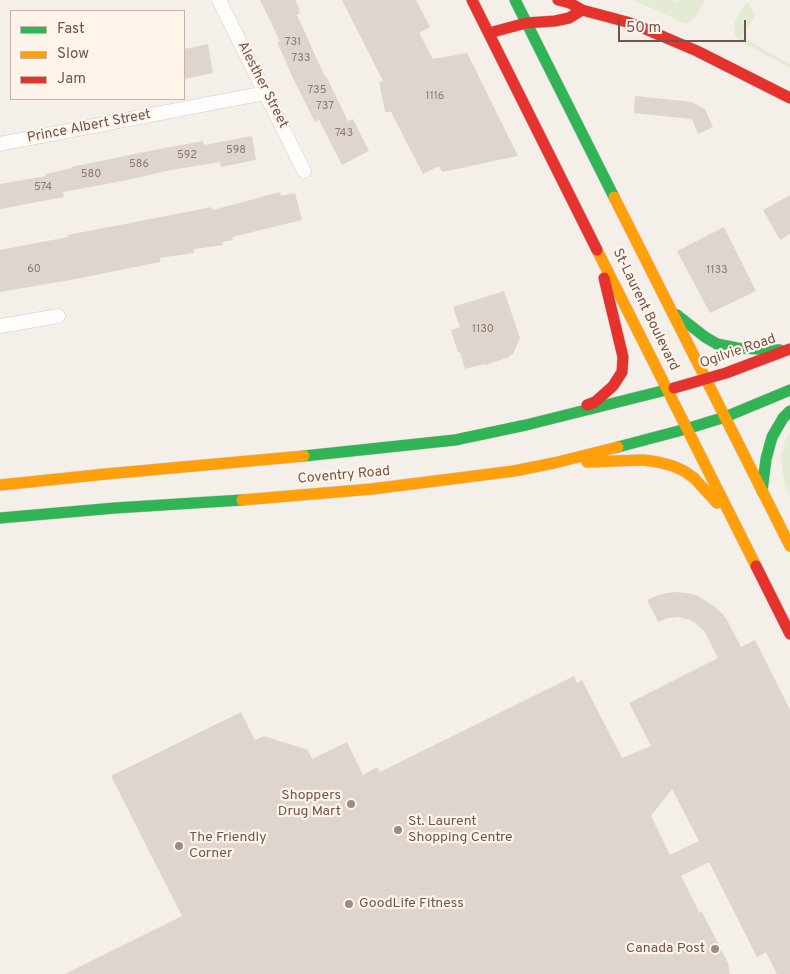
<!DOCTYPE html>
<style>
body{margin:0}
#map{position:relative;width:790px;height:974px;overflow:hidden;background:#f5efe9;font-family:Overpass,sans-serif}
canvas{display:block}
.legend{position:absolute;left:10px;top:10px;width:175px;height:90px;box-sizing:border-box;background:#fef4ea;border:1px solid #c6b4ab;margin:0;padding:6px 9px;list-style:none;font-size:15px;color:#71554c}
.legend li{display:flex;align-items:center;gap:10px;height:25px}
.legend b{width:25px;border:1px solid #c6b4ab}
.scale{position:absolute;left:618px;top:20px;width:128px;height:22px;box-sizing:border-box;border:2px solid #71554c;border-top:0;padding-left:6px;font-size:15px;line-height:18px;white-space:nowrap;color:#71554c;-webkit-text-stroke:4px #fef4ea;paint-order:stroke}
</style>
<div id="map">
<canvas width="790" height="974"></canvas>
<ul class="legend">
<li><b style="height:6px;background:#30b455"></b>Fast</li>
<li><b style="height:6px;background:#ff9f0a"></b>Slow</li>
<li><b style="height:6px;background:#e5322d"></b>Jam</li>
</ul>
<div class="scale">50 m</div>
</div>
<script>
const ctx = document.querySelector('canvas').getContext('2d');
ctx.lineJoin = 'round';
function paint(path, color) { ctx.fillStyle = color; ctx.fill(path, 'evenodd'); }
const shape = rows => new Path2D(rows.map(r => 'M' + r).join(''));
function trace(path, color, width, dash) { ctx.strokeStyle = color; ctx.lineWidth = width; ctx.lineCap = dash ? 'butt' : 'round'; ctx.setLineDash(dash || []); ctx.stroke(path); }
function drawText(font, color, halo, rows, align = 'center') {
  ctx.font = font + ' Overpass,sans-serif'; ctx.lineWidth = 4.5; ctx.setLineDash([]); ctx.textBaseline = 'middle'; ctx.strokeStyle = halo; ctx.fillStyle = color; for (const [text, x, y, turn = 0] of rows) {
    ctx.save(); ctx.translate(x, y); ctx.rotate((+turn || 0) * Math.PI / 180); ctx.textAlign = isNaN(turn) ? turn : align; if (halo) ctx.strokeText(text, 0, 0); ctx.fillText(text, 0, 0); ctx.restore();
  }
}
paint(shape([
 [633,0,671,0,677,3,680,0,705,0,697,15,692,20,686,24],
 [748,2,755,15,742,37,790,64,790,68,740,41,735,35,734,24,742,8],
 [790,432,790,496,785,483,782,469,781,456,786,438]
]), '#e4ebd5');
paint(shape([
 [260,0,295,0,300,10,298,10,300,13,297,15,325,77,326,76,348,121,353,119,369,151,342,165,319,120,315,122,292,76,277,42,280,41],
 [342,0,416,0,430,27,419,33,433,59,467,53,518,156,442,172,439,166,423,174,391,112,385,112,379,82,383,81],
 [208,44,213,73,184,79,184,49],
 [635,96,692,102,705,109,713,127,698,134,692,119,634,113],
 [252,136,256,160,221,167,220,162,171,170,127,180,63,192,64,197,0,209,0,184,46,176,46,174,72,168,71,167,154,150,203,141,204,145],
 [280,192,281,196,295,193,302,220,232,237,233,240,222,242,223,245,194,249,194,253,160,258,160,262,76,279,0,292,0,250,68,237,68,235,212,207,213,210],
 [790,195,790,234,780,240,763,210],
 [724,227,756,291,710,313,677,251],
 [504,291,520,338,513,354,511,355,510,355,509,357,486,365,485,364,465,369,460,352,458,353,451,330,460,327,453,307],
 [677,592,687,593,698,596,714,606,722,613,727,620,741,647,755,640,790,710,790,974,777,974,766,952,757,957,709,862,681,876,699,912,702,912,721,949,728,963,730,974,65,974,182,916,111,776,241,712,255,740,264,736,308,750,312,759,347,742,363,775,377,767,380,772,574,676,577,683,582,680,622,758,651,746,629,703,718,658,705,632,695,623,690,620,679,617,668,618,658,622,647,600,656,596,666,593],
 [672,789,699,841,670,855,651,816]
]), '#ded5cf');
const street = shape([
 [219,0,304,171],
 [0,144,265,93],
 [0,326,58,316]
]);
const fast = shape([
 [515,0,614,197],
 [677,315,705,337,717,344,737,348,780,350],
 [618,447,686,429,725,417,790,390],
 [304,456,455,440,526,425,674,388],
 [762,491,766,459,772,437,783,418,790,411],
 [0,518,115,508,242,500]
]);
const slow = shape([
 [614,197,790,546],
 [597,250,756,566],
 [587,462,643,460,658,462,673,466,684,471,694,478,717,503],
 [0,485,106,474,304,456],
 [242,500,372,489,514,471,554,463,618,447]
]);
const jam = shape([
 [472,0,597,250],
 [558,0,570,3,582,10,627,22,643,28,697,51,790,98],
 [489,33,526,23,555,21,569,18,582,10],
 [674,388,726,373,790,349],
 [587,405,595,402,613,386,622,372,623,357,604,278],
 [756,566,790,634]
]);
trace(street, '#d4cbc7', 15);
trace(fast, '#d4cbc6', 12);
trace(slow, '#d4cbc6', 12);
trace(jam, '#d4cbc6', 12);
trace(street, '#fefdfc', 14);
trace(fast, '#30b455', 11);
trace(slow, '#ff9f0a', 11);
trace(jam, '#e5322d', 11);
for (const [x, y, r, color] of [
 [351,804,5,"#9f8b83"],
 [398,830,5,"#9f8b83"],
 [179,846,5,"#9f8b83"],
 [349,904,5,"#9f8b83"],
 [715,949,5,"#9f8b83"]
]) { const dot = new Path2D(); dot.arc(x, y, r, 0, 2 * Math.PI); ctx.fillStyle = color; ctx.fill(dot); trace(dot, '#fef4ea', 2); }
drawText('11px', '#8f7870', null, [
 ["731",293,43],
 ["733",301,59],
 ["735",317,91],
 ["1116",435,97],
 ["737",325,107],
 ["743",344,134],
 ["598",236,151],
 ["592",187,156],
 ["586",139,165],
 ["580",91,175],
 ["574",43,188],
 ["60",34,270],
 ["1133",717,271],
 ["1130",483,330]
]);
drawText('14px', '#71554c', '#fef4ea', [
 ["Alesther Street",262,85,63],
 ["Prince Albert Street",89,127,-11],
 ["St-Laurent Boulevard",645,310,64],
 ["Ogilvie Road",738,352,-19],
 ["Coventry Road",344,476,-5]
]);
drawText('14px', '#71554c', '#fef4ea', [
 ["Shoppers",341,796,"right"],
 ["Drug Mart",341,812,"right"],
 ["St. Laurent",408,822],
 ["Shopping Centre",408,838],
 ["The Friendly",189,838],
 ["Corner",189,854],
 ["GoodLife Fitness",359,904],
 ["Canada Post",705,949,"right"]
], 'left');
</script>
